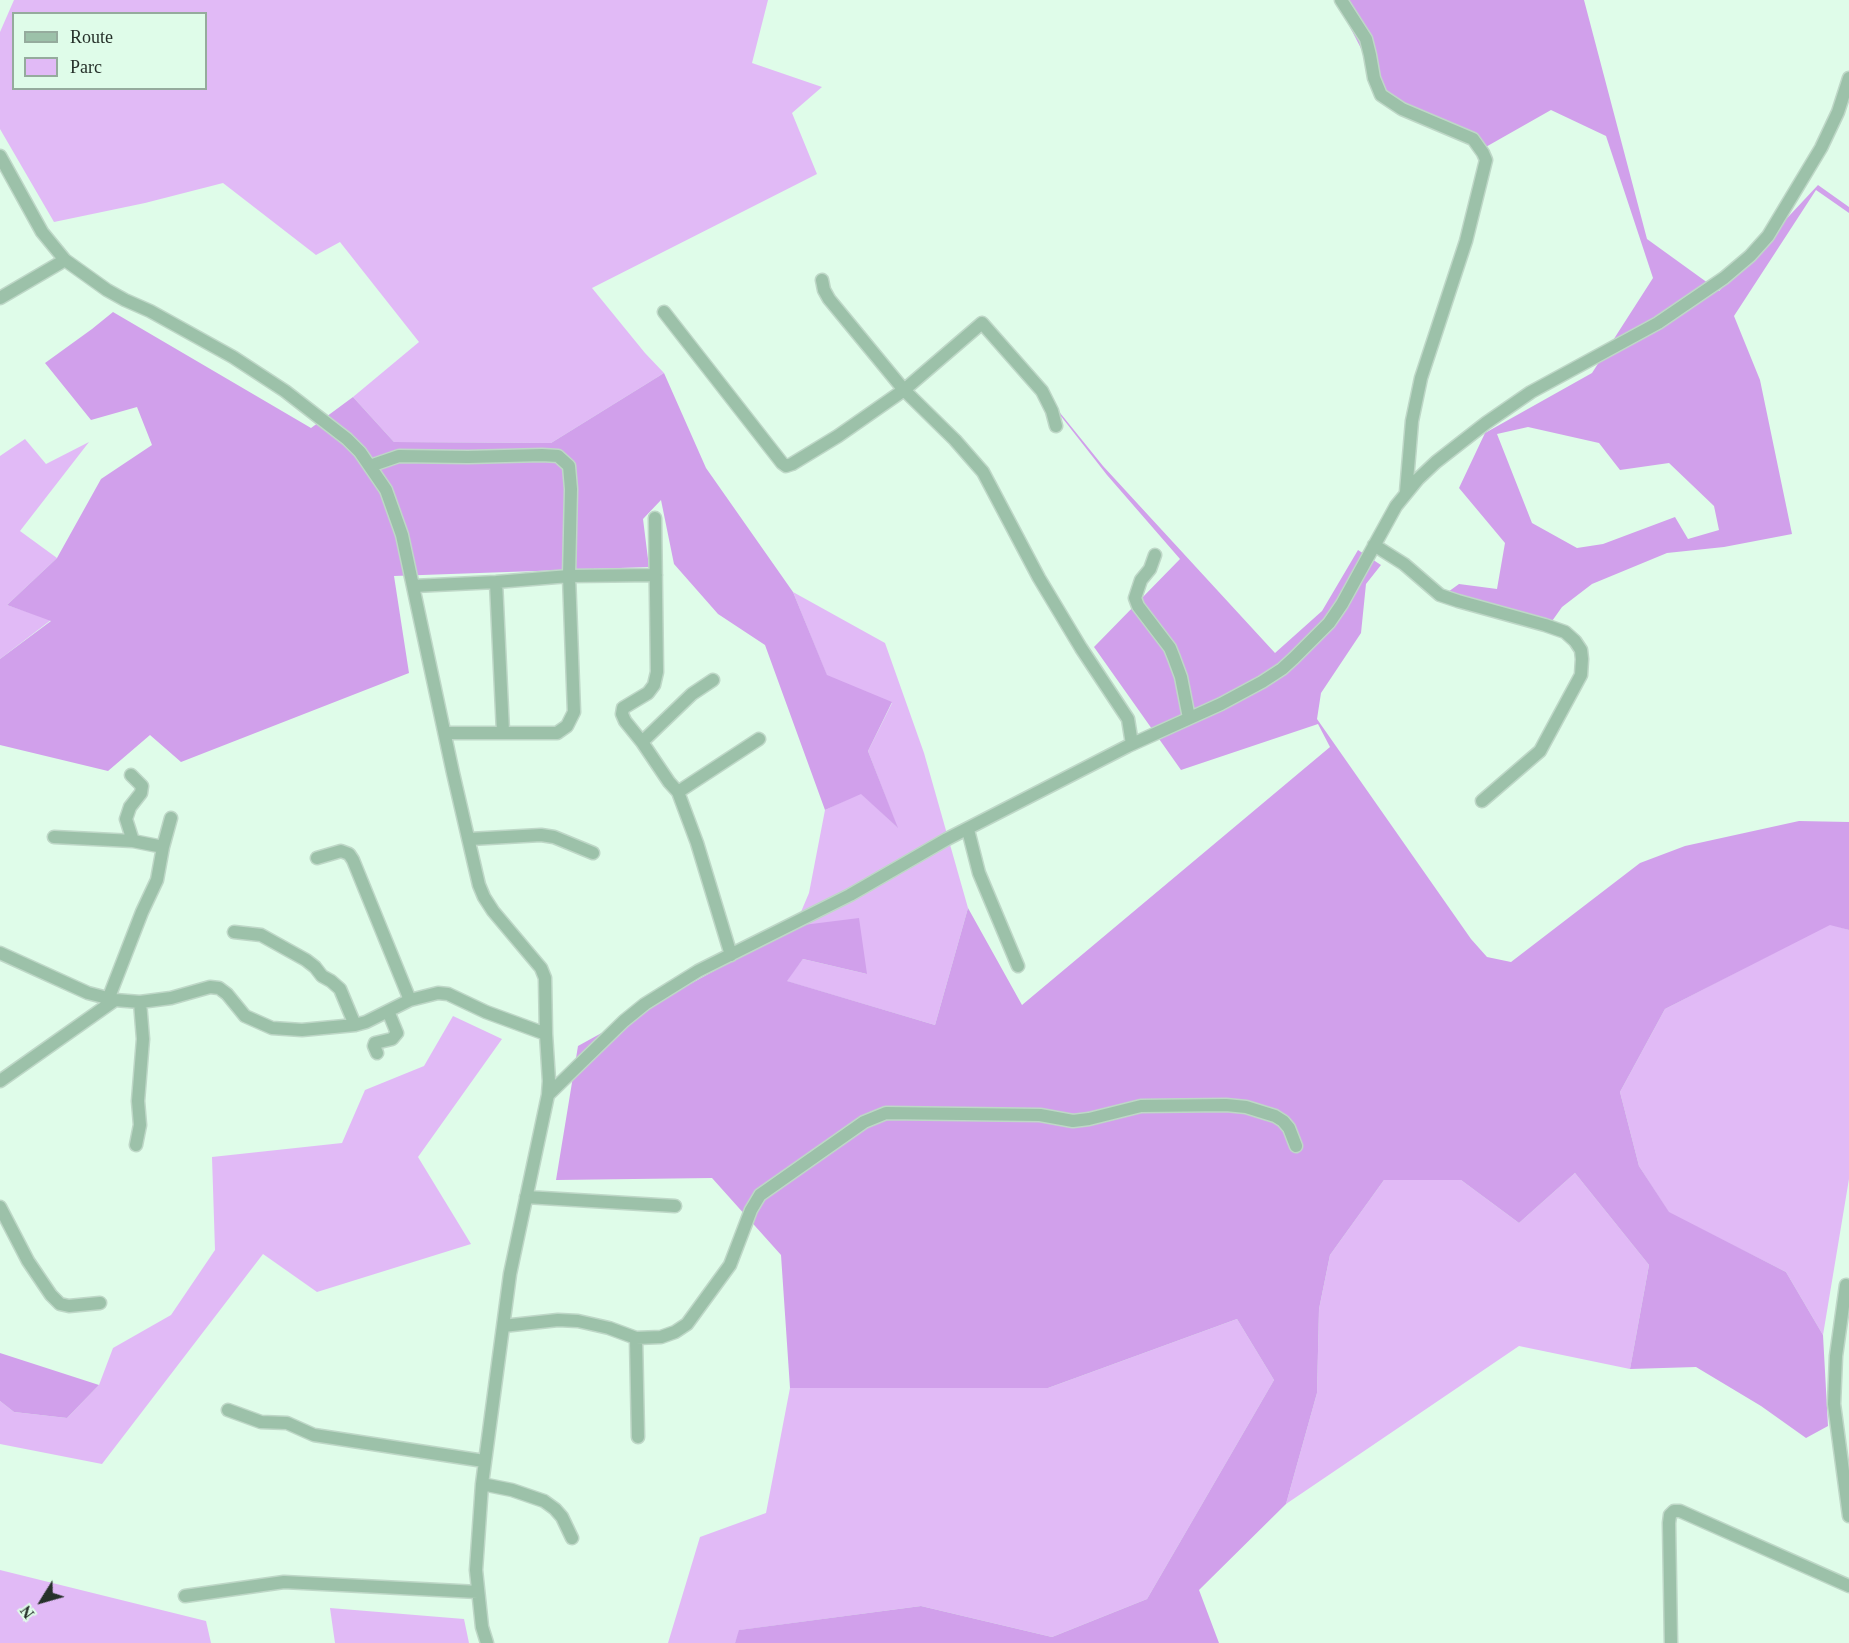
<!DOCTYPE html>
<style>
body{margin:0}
#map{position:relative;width:1849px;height:1643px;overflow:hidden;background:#dffce9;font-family:Georgia,serif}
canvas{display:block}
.legend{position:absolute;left:12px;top:12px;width:195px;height:78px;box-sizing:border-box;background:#dffce9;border:2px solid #95ab9d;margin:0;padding:8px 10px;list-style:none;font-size:18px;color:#26312a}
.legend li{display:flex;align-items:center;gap:12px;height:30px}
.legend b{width:30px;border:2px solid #95ab9d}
.north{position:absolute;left:12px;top:1571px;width:60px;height:60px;-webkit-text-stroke:4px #dffce9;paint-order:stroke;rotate:233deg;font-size:16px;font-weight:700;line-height:24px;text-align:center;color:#26312a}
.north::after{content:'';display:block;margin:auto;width:21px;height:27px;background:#26312a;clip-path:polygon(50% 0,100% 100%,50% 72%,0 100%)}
</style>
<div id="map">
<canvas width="1849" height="1643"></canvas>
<ul class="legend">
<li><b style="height:8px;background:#9cc1a9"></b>Route</li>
<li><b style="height:16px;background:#e1baf6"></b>Parc</li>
</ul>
<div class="north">N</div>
</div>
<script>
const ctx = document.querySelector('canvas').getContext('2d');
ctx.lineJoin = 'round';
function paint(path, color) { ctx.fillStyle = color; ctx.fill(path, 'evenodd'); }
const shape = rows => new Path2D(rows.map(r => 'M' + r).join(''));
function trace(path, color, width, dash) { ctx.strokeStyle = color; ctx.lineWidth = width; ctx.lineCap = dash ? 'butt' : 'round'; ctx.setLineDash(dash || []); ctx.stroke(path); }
paint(shape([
 [14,0,768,0,752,63,822,87,792,113,817,174,592,288,645,353,664,373,551,443,394,442,353,397,419,342,340,242,316,255,223,183,145,203,54,222,0,129,0,32],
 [14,14,206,14,206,88,14,88],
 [25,439,46,464,89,442,20,531,57,558,7,605,51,620,0,659,0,456],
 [793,592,885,643,924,753,968,908,935,1025,786,981,803,959,867,974,795,926,809,893,825,810,861,793,897,827,868,751,892,703,827,676],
 [1830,924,1849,930,1849,1179,1823,1335,1786,1272,1669,1213,1639,1166,1620,1092,1665,1009],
 [453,1016,502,1039,418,1157,471,1244,317,1292,263,1254,102,1464,0,1444,0,1401,14,1412,67,1418,99,1385,113,1348,171,1315,215,1250,212,1157,342,1143,365,1090,424,1066],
 [1575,1173,1649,1265,1630,1369,1519,1346,1286,1504,1317,1393,1319,1309,1330,1255,1384,1180,1461,1180,1519,1223],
 [1237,1319,1274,1380,1147,1599,1052,1637,921,1606,740,1630,735,1643,668,1643,700,1537,766,1513,790,1388,1048,1388],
 [0,1570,206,1621,211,1643,0,1643],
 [330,1608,464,1619,469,1643,335,1643]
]), '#e1baf6');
paint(shape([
 [1336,0,1584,0,1647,239,1719,291,1818,185,1849,207,1849,213,1816,190,1734,316,1760,380,1792,534,1724,547,1667,553,1592,584,1562,607,1545,631,1441,597,1459,584,1497,589,1505,543,1459,488,1485,433,1592,373,1653,278,1606,136,1551,110,1484,148,1383,91],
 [1528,427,1599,443,1620,470,1669,463,1714,506,1719,530,1688,539,1675,517,1603,544,1577,548,1532,523,1497,434],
 [113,312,311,428,353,397,394,442,551,443,664,373,706,468,793,592,827,675,892,702,868,751,898,828,861,794,825,810,765,645,718,614,674,564,661,500,643,519,649,567,394,576,409,673,181,762,150,735,108,771,0,745,0,659,51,621,7,605,57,558,101,479,152,445,137,407,91,420,45,363,92,329],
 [1006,346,1103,466,1275,653,1322,611,1358,550,1381,565,1366,584,1361,633,1321,693,1317,719,1471,939,1487,957,1511,962,1640,863,1685,846,1799,821,1849,822,1849,930,1830,925,1665,1009,1620,1092,1639,1166,1669,1212,1786,1272,1823,1335,1828,1426,1806,1438,1761,1406,1696,1367,1630,1369,1649,1265,1575,1173,1519,1223,1461,1180,1384,1180,1330,1255,1319,1309,1317,1393,1286,1504,1199,1590,1219,1643,735,1643,739,1630,921,1606,1052,1637,1147,1599,1274,1380,1237,1319,1048,1388,790,1388,781,1255,712,1178,556,1180,578,1046,795,926,859,918,867,974,803,959,787,981,935,1025,968,908,1022,1005,1330,747,1318,724,1181,770,1094,647,1180,559,1107,475],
 [0,1353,99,1385,67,1418,14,1412,0,1401]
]), '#d1a0eb');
const minor = shape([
 [1341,0,1366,39,1370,55,1374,78,1381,95,1402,109,1473,139,1483,153,1486,160,1466,241,1421,378,1412,421,1406,492],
 [0,156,42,232,65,260,107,290,125,300,150,311,233,357,285,391,347,439,360,452,386,490,402,535,453,773,479,885,484,897,493,911,541,968,545,978,546,1034,549,1081,548,1095,510,1274,482,1484,476,1570,482,1627,487,1643],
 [822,280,824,290,829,299,904,390,955,440,983,472,1039,578,1081,648,1128,719,1132,744],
 [0,298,65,260],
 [664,312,782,463,786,466,792,464,838,436,904,390,982,323,1042,391,1052,411,1056,426],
 [370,466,399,456,468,457,542,455,558,456,569,466,571,489,569,576,574,712,567,726,557,733,445,733],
 [655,518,657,672,654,685,648,693,623,708,622,714,625,721,642,742,669,782,678,792,697,843,731,955],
 [1374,545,1404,564,1440,595,1458,601,1545,625,1565,632,1575,641,1581,650,1582,659,1581,675,1540,751,1482,801],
 [1155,555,1150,569,1141,580,1135,598,1138,606,1170,648,1174,658,1181,677,1189,718],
 [496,582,503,732],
 [414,586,496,582,569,576,656,575],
 [642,742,692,694,713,680],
 [131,775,142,786,141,793,130,807,126,819,133,841],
 [678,792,759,739],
 [968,830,979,873,1018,966],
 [54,837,133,841,163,847],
 [470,839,541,835,554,837,593,853],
 [317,858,341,851,349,854,353,860,410,1000],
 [234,932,261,935,306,960,315,967,322,976,331,981,340,989,355,1025],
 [0,953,88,993,115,1000,140,1002,171,998,210,987,219,988,227,994,245,1016,272,1028,302,1030,355,1025,366,1022,410,1000,438,993,448,994,486,1012,546,1034],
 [109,997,142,912,157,880,163,847,171,818],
 [377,1053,374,1046,375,1043,392,1039,397,1033,388,1011],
 [0,1081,115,1000],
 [548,1095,624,1021,645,1004,698,971,850,895,947,839,1128,746,1221,704,1262,682,1282,669,1294,658,1329,623,1342,604,1396,506,1418,479,1436,462,1486,423,1531,392,1658,323,1724,278,1750,256,1768,236,1821,148,1838,112,1849,78],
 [136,1145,140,1125,138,1101,143,1039,140,1002],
 [526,1197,675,1206],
 [0,1207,28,1261,51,1295,60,1304,69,1306,100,1303],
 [1846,1285,1836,1356,1834,1404,1849,1516],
 [503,1326,558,1320,578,1321,609,1328,636,1338,661,1337,675,1332,687,1324,730,1265,751,1210,760,1195,864,1122,886,1113,1040,1115,1073,1121,1089,1119,1141,1106,1226,1105,1246,1107,1275,1116,1283,1121,1289,1128,1296,1146],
 [636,1338,638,1437],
 [228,1410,261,1422,287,1423,314,1435,484,1461],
 [482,1484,512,1490,544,1501,555,1509,562,1517,572,1538],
 [185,1596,284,1582,478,1592],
 [1671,1643,1669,1523,1670,1515,1674,1511,1680,1511,1849,1586]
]);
trace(minor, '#bed7c7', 15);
trace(minor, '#9cc1a9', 12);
</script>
